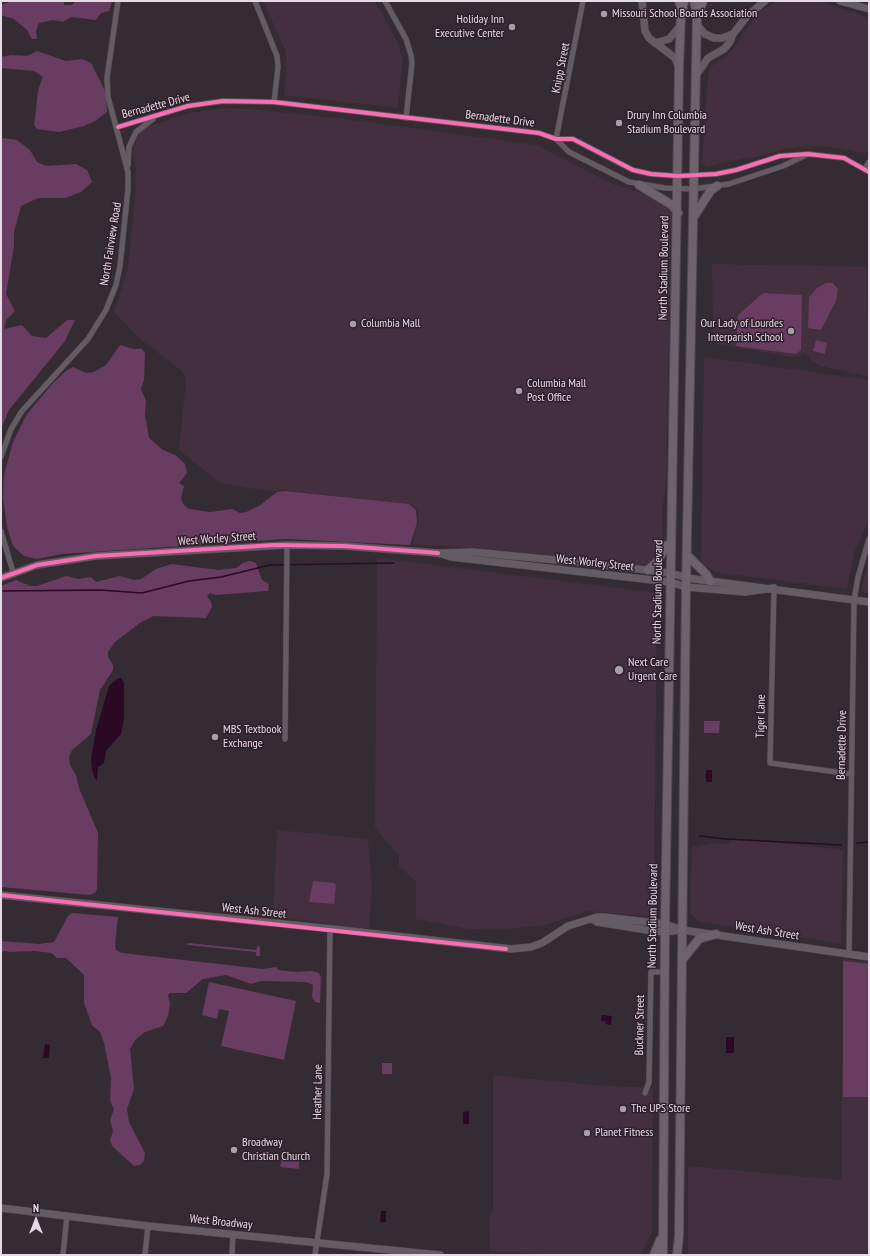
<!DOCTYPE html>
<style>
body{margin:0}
#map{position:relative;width:870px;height:1256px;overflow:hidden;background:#352c33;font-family:"PT Sans Narrow",sans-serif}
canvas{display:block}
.frame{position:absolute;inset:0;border:2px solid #e6dbe4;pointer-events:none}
.north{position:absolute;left:16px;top:1200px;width:40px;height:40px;-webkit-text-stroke:3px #2f1f2c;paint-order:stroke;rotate:0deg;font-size:11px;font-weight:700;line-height:16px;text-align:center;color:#e6dbe4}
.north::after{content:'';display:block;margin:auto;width:14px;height:18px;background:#e6dbe4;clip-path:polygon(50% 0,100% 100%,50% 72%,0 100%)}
</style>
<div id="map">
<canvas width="870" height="1256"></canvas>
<div class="frame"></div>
<div class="north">N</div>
</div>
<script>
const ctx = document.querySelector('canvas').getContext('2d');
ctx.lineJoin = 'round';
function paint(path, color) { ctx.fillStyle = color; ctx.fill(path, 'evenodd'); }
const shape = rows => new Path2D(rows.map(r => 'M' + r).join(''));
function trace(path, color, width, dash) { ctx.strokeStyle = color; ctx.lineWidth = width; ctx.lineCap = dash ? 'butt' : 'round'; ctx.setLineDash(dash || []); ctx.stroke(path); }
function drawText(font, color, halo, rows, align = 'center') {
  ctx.font = font + ' "PT Sans Narrow",sans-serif'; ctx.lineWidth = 3; ctx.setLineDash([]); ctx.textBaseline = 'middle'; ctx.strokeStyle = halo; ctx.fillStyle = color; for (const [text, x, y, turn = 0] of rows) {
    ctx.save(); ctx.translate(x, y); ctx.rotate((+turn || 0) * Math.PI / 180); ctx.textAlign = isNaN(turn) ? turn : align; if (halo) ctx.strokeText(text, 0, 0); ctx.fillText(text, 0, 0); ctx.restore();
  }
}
paint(shape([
 [263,1,375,1,396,39,403,60,398,108,284,95,286,73,286,52],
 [779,1,824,2,869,18,869,149,867,152,861,153,840,148,816,146,788,148,752,158,749,157,706,167,702,162,703,144,708,78,710,67,730,53,759,11],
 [223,108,252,109,360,121,536,145,615,185,652,196,669,209,671,215,666,479,663,507,662,547,652,563,645,565,497,550,412,544,418,523,418,510,411,505,281,490,273,492,220,483,179,450,186,378,182,371,139,338,114,312,128,267,135,198,136,169,133,154,136,139,141,131,149,126,189,113],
 [712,264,867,267,869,377,821,366,812,361,806,353,799,356,791,357,713,343],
 [704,357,869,380,869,519,854,553,847,589,715,572,701,563],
 [869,557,869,593,864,593,862,588],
 [377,558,657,593,654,911,648,916,588,911,547,924,502,930,469,929,416,919,416,881,399,867,399,856,375,828],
 [277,830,368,839,372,888,369,929,273,916],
 [734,838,843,850,841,943,697,921,690,912,692,846,698,847,701,845,708,845,712,843,728,844],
 [843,959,869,962,869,1255,688,1255,688,1166,841,1180],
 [493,1075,594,1085,653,1088,652,1232,640,1255,562,1255,489,1251,490,1216,493,1209]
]), '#432f3e');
paint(shape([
 [12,1,64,1,64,5,72,5,76,1,112,1,109,11,101,13,96,20,71,17,63,22,53,20,39,23,36,31,37,39,32,39,27,30,14,19,1,15,1,5],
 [37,51,66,61,82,59,91,63,106,93,107,112,95,121,84,126,59,132,37,129,34,125,36,110,38,90,43,77,34,71,1,68,1,57,11,55,27,56],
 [3,138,17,140,30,150,37,162,46,166,76,164,87,170,92,182,81,192,65,198,38,198,21,206,14,232,14,246,6,294,15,311,6,320,4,329,22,325,32,336,46,338,67,320,75,320,65,341,9,410,1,429,1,139],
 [826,283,833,283,838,289,836,301,821,330,808,328,809,297,817,288],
 [763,293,802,295,801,350,796,354,736,346,738,315],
 [816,340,827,343,825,354,813,351],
 [120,345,134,349,142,349,145,353,144,380,141,389,146,401,145,415,149,438,163,450,175,455,185,464,187,473,179,483,184,486,181,498,183,504,189,509,210,512,232,509,240,513,246,512,259,506,277,492,285,491,409,504,416,510,417,523,410,545,286,539,62,554,37,559,24,556,13,546,7,527,3,497,4,475,13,442,27,414,53,383,67,370,73,367,86,373,94,372,106,365],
 [250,561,256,563,262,580,269,584,268,591,215,595,210,593,207,596,211,602,212,607,206,618,153,616,140,623,115,642,108,652,108,657,113,665,113,670,100,690,91,734,72,750,69,757,70,765,76,775,79,788,98,833,97,889,95,893,89,895,1,887,1,586,16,580,30,586,37,586,66,576,79,579,91,577,96,582,120,576,134,580,141,579,156,569,172,564,218,570,236,568,243,563],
 [704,721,720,721,719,733,704,733],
 [313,881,334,883,336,885,334,904,309,902],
 [72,913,118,917,115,944,116,950,122,953,263,969,276,967,278,970,297,972,312,971,319,973,321,977,320,1003,315,1002,312,997,313,985,306,982,261,981,251,984,226,975,203,979,186,993,170,993,168,995,170,1004,168,1016,163,1026,145,1032,135,1040,130,1049,134,1089,127,1109,129,1122,145,1153,144,1161,140,1165,134,1166,112,1146,110,1140,113,1131,110,1120,114,1109,110,1101,111,1078,104,1043,100,1032,92,1025,84,1003,84,975,66,958,57,958,51,953,35,951,10,952,5,951,1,952,1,941,39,944,54,942,68,916],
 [188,943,256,950,258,945,260,947,260,956,256,956,256,952,187,945],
 [843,961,869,964,869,1097,843,1097],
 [209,982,296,1001,284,1060,221,1046,229,1011,219,1009,217,1019,202,1015],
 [382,1063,392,1063,392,1074,382,1074],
 [282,1157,299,1159,299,1169,280,1167]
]), '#693c61');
paint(shape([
 [121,678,124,683,124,718,121,734,106,751,104,763,98,767,97,780,95,779,92,769,91,760,96,730,109,686,117,679],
 [706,770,712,770,712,782,706,782],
 [602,1015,612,1016,611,1025,605,1024,606,1021,601,1021],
 [726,1037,734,1037,734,1053,726,1053],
 [45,1044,50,1045,49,1058,43,1058],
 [469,1111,469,1124,463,1124,463,1112],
 [381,1211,386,1211,386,1222,380,1222]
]), '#2b0925');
trace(shape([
 [3,591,100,590,142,593,189,581,221,577,270,565,394,563],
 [700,836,726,839,841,845],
 [857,843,869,842]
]), '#2b0925', 1.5);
const minor = shape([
 [255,1,277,56,278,67,274,102],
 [385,1,406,39,411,55,412,63,406,118],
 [118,127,188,106,223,101,274,102,539,133,556,139,573,139,633,170,651,174,678,176,716,174,736,170,780,156,808,154,844,158,869,172],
 [556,139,569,152,629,182,665,188,693,189,729,184,783,166,806,155],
 [556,139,583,1],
 [128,165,129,147,136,132,153,119],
 [865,169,869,162],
 [1,457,11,429,22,411,88,339,106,310,116,285,120,266,128,189,128,172,108,97,107,78,118,1],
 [1,531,13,572],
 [774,588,770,763,851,774],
 [285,739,287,545],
 [849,954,854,600,858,577,869,539],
 [645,1093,649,1082,651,972,665,972],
 [63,1255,67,1216],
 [145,1255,148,1226],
 [232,1255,233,1234],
 [315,1255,327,1174,330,929]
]);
const tertiary = shape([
 [642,1,645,31,649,38,675,58,679,68],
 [840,1,869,9],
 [697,25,705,34,714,38,722,38,733,34],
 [655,43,669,39,680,26],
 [695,77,708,58,724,49,730,42,733,34,747,16,765,1],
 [441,553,473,552,597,564,671,573,687,578,869,602],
 [1,578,37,565,96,556,287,545,344,546,438,553,451,557,670,582,686,587,745,592,774,588],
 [1,895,333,929,511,949,531,947,542,943,568,926,597,917,604,917,665,924,682,930,869,957],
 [592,919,597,922,653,931,665,932,680,930]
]);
const secondary = shape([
 [1,1208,148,1226,440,1255]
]);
const primary = shape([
 [639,185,672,205,678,213],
 [693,218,711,190,717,186],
 [687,555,706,574,710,581],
 [648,570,657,562,666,546,671,543],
 [682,960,699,939,716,934],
 [654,1255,660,1240],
 [663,1255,665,924,679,68,681,16,684,2],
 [677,1255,679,1236,686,587,697,14,694,1]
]);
const motorway = shape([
 [680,1,682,7],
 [697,14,702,1]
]);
trace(minor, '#51494f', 6);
trace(tertiary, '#51494f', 8);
trace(secondary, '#51494f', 8);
trace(primary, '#51494f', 10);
trace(motorway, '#51494f', 12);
trace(minor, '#645c62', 5);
trace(tertiary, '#645c62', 7);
trace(secondary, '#645c62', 7);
trace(primary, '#6f626d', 8);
trace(motorway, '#766674', 10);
trace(shape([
 [118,127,188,106,223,101,274,102,539,133,556,139,573,139,633,170,651,174,678,176,716,174,736,170,780,156,808,154,844,158,869,172],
 [1,578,37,565,96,556,275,545,344,546,438,553],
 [1,895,506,949]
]), '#f96db3', 4);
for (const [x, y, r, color] of [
 [604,14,4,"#a89ea6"],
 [512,27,4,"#a89ea6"],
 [619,123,4,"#a89ea6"],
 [353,324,4,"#a89ea6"],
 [791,331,4,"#a89ea6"],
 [519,391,4,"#a89ea6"],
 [619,670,5,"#a89ea6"],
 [215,737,4,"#a89ea6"],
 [623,1109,4,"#a89ea6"],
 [587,1133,4,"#a89ea6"],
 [234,1150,4,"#a89ea6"]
]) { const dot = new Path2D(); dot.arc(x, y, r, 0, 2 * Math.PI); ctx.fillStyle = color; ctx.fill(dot); trace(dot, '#2f1f2c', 1.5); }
drawText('12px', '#e6dbe4', '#2f1f2c', [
 ["Missouri School Boards Association",612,14],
 ["Holiday Inn",504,20,"right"],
 ["Executive Center",504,34,"right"],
 ["Drury Inn Columbia",627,116],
 ["Stadium Boulevard",627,130],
 ["Columbia Mall",361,324],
 ["Our Lady of Lourdes",783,324,"right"],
 ["Interparish School",783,338,"right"],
 ["Columbia Mall",527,384],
 ["Post Office",527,398],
 ["Next Care",628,663],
 ["Urgent Care",628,677],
 ["MBS Textbook",223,730],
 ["Exchange",223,744],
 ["The UPS Store",631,1109],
 ["Planet Fitness",595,1133],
 ["Broadway",242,1143],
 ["Christian Church",242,1157]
], 'left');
drawText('12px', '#e6dbe4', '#2f1f2c', [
 ["Knipp Street",561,68,-79],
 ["Bernadette Drive",156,106,-15],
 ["Bernadette Drive",500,119,7],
 ["North Fairview Road",111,244,-81],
 ["North Stadium Boulevard",664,268,-89],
 ["West Worley Street",217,539,-4],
 ["West Worley Street",595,563,6],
 ["North Stadium Boulevard",658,592,-89],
 ["Tiger Lane",761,716,-89],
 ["Bernadette Drive",842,745,-89],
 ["West Ash Street",254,911,6],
 ["North Stadium Boulevard",653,916,-89],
 ["West Ash Street",767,931,9],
 ["Buckner Street",640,1025,-89],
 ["Heather Lane",318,1092,-89],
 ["West Broadway",221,1222,6]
]);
</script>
